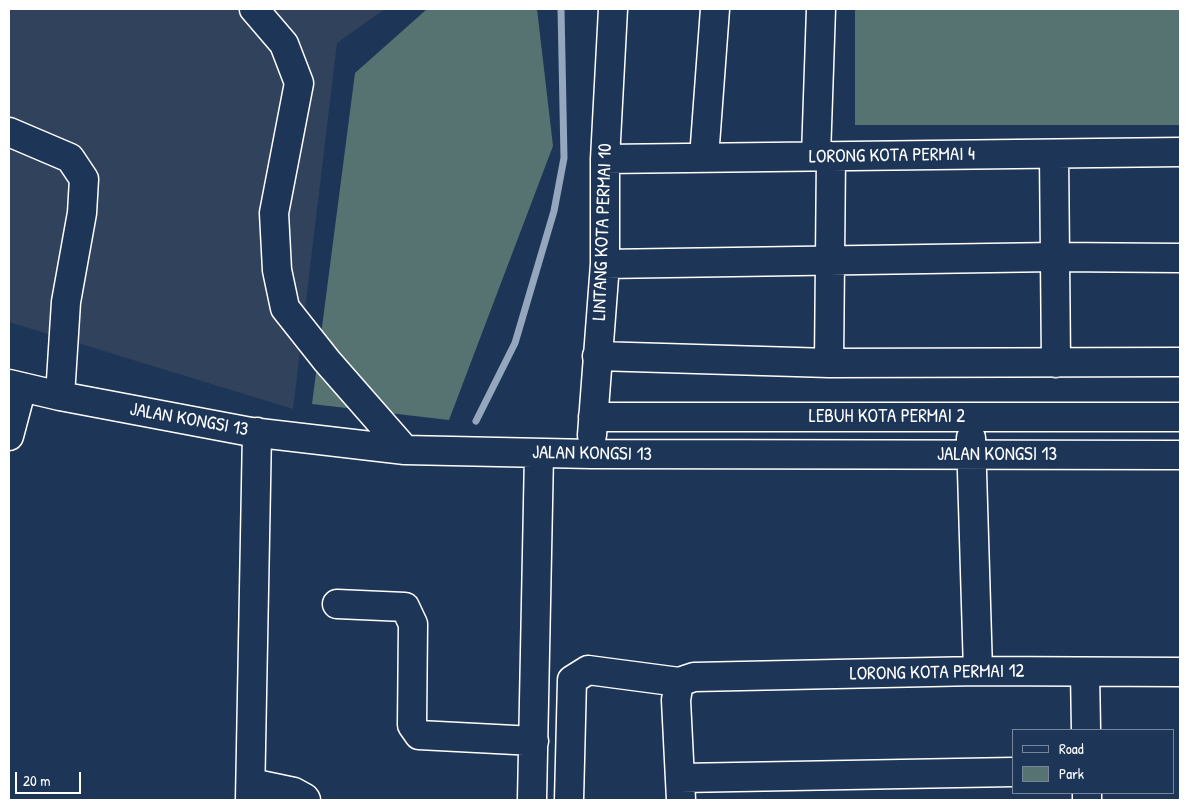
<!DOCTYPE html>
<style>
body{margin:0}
#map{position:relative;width:1189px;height:809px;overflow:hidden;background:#1d3557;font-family:"Patrick Hand",sans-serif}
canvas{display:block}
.frame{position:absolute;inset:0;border:10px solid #fff;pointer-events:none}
.legend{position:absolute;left:1012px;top:729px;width:162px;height:65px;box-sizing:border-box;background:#1d3557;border:1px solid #77869a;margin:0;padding:6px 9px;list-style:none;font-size:15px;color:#fff}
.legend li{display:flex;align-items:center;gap:10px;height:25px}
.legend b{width:25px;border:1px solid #77869a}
.scale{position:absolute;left:15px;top:772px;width:66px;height:22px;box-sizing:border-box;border:2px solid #fff;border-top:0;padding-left:6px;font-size:15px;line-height:18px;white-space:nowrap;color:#fff;-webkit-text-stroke:4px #1d3557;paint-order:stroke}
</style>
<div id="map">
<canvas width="1189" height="809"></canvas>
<div class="frame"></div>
<ul class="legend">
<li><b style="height:6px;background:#1d3557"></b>Road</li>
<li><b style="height:14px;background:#567371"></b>Park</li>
</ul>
<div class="scale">20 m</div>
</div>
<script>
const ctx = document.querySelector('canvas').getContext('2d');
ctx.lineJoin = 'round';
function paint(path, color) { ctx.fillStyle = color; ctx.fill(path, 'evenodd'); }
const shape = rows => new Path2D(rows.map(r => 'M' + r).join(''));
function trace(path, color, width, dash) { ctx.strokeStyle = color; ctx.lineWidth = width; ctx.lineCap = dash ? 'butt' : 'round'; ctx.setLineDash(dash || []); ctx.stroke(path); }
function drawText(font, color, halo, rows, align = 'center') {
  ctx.font = font + ' "Patrick Hand",sans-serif'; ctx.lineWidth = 4; ctx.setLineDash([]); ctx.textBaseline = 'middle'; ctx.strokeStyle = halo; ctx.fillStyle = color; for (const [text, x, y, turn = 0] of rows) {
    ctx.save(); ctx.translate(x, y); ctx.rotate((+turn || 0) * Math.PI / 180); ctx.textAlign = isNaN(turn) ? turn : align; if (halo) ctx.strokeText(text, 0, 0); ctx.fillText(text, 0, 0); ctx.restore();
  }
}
paint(shape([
 [9,9,385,9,337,43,293,409,9,322]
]), '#30425c');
paint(shape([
 [427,9,537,9,553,146,449,420,312,404,355,73],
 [855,9,1180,9,1180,125,855,125]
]), '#567371');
trace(shape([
 [476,421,515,343,554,211,564,158,561,9]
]), '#95a7bc', 7);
const minor = shape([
 [254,9,284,44,299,83,274,213,277,270,285,308,327,361,405,450],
 [9,132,70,158,84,179,82,213,66,302,60,396],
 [1054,154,1056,363],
 [816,156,821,9],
 [704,158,715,9],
 [605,159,1180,152],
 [605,264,1054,257,1180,258],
 [597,356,829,363,1180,362],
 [829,363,831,156],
 [9,384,60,396,251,432,405,450,591,454,1180,455],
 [593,417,1180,417],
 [592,435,605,264,605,159,613,9],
 [9,436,22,387],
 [971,438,978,671],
 [337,604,405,607,413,624,412,725,419,735,534,741],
 [1085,672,1086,730],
 [681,778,1013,772],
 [251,783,294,792,305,798,306,800],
 [1087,793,1087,800],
 [250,800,257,432],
 [532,800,539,454],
 [569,800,572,680,588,670,679,682],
 [681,800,676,700,679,682,694,677,978,671,1180,672]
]);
trace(minor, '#fff', 31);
trace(minor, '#1d3557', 28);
drawText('19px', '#fff', '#1d3557', [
 ["LORONG KOTA PERMAI 4",892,156,-1],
 ["LINTANG KOTA PERMAI 10",603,232,-88],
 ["LEBUH KOTA PERMAI 2",887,417],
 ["JALAN KONGSI 13",189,420,10],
 ["JALAN KONGSI 13",592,454,1],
 ["JALAN KONGSI 13",997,455],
 ["LORONG KOTA PERMAI 12",937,673,-1]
]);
</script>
